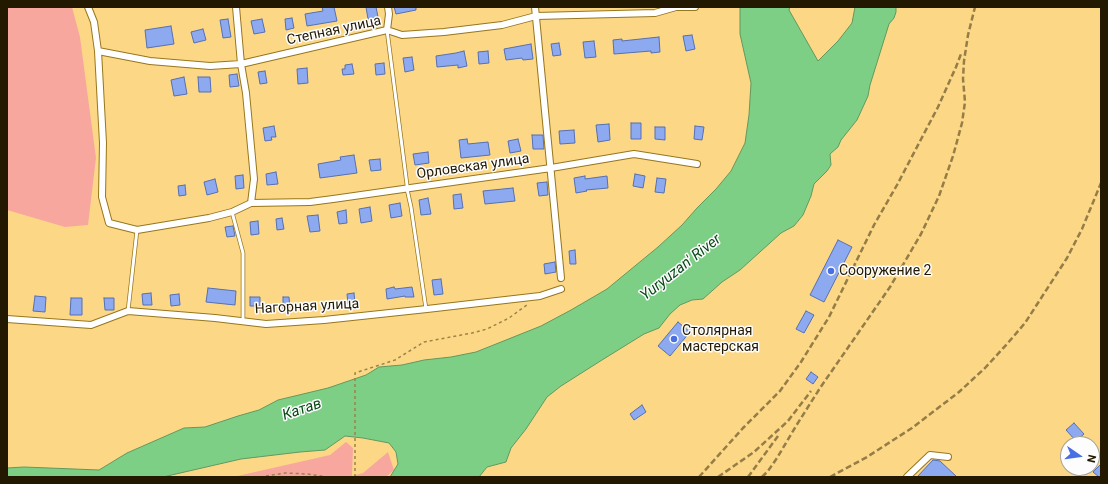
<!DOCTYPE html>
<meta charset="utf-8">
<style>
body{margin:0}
#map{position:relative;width:1108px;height:484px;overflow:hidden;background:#fcd886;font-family:Roboto,sans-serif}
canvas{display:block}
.frame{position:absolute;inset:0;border:8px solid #231901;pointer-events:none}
.north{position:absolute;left:1060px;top:436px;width:40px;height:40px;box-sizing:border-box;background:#fdfdfd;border:1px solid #a6a298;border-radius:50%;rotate:103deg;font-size:11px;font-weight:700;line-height:16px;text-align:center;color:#231901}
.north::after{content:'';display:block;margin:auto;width:14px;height:18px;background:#496fe2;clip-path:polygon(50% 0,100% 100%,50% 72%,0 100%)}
</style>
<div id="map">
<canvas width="1108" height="484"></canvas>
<div class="frame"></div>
<div class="north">N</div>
</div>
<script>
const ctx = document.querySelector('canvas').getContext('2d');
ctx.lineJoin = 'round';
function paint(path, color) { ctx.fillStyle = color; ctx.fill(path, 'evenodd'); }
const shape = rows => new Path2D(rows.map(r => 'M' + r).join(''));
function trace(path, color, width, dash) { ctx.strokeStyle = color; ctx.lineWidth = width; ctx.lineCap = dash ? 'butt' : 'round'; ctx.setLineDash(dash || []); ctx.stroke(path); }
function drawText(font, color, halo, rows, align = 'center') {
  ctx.font = font + ' Roboto,sans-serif'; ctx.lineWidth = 3; ctx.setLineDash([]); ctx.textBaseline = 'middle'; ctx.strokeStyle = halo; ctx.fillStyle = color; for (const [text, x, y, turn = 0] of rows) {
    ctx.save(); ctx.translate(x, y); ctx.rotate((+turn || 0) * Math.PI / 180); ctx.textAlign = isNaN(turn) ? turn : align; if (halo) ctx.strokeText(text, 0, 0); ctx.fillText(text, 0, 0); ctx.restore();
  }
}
paint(shape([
 [7,7,72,7,80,37,96,158,88,225,65,227,7,210],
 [346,442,353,448,352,476,363,473,388,452,394,470,386,477,233,477,330,455]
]), '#f8a79e');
const water = shape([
 [740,7,790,7,789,10,818,61,838,41,852,23,855,7,896,7,896,12,894,18,889,24,870,85,868,96,857,120,841,140,838,147,830,154,831,165,827,171,814,184,811,196,803,215,794,226,781,233,740,270,722,282,703,299,692,300,680,305,670,314,659,328,644,334,602,360,561,386,547,397,526,429,511,448,506,462,487,467,479,477,390,477,398,464,396,452,389,443,363,438,345,436,325,450,300,452,241,459,163,477,7,477,7,468,24,467,99,470,127,453,184,428,205,427,238,416,259,410,278,400,328,388,366,375,379,367,402,365,424,360,451,357,476,352,541,326,571,310,607,289,658,247,682,225,697,208,716,189,731,171,745,143,749,115,751,83,740,34,740,7]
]);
paint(water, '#7dcf86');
trace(water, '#62985e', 1);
const building = shape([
 [322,7,334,7,337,21,307,26,305,14,323,11,322,7],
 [366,7,376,7,378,17,368,19,366,7],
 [394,7,416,7,416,10,396,14,394,7],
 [292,18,294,28,286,30,285,19,292,18],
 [228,19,231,37,223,38,220,20,228,19],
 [262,19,265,32,254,34,251,21,262,19],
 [171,26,174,44,147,48,145,30,171,26],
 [203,29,206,40,194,43,191,32,203,29],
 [692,35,695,49,686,51,683,36,692,35],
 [659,37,660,52,651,53,651,51,614,54,613,40,622,39,622,41,659,37],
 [594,41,596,57,585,58,583,42,594,41],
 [559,43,561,55,553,56,551,44,559,43],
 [531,44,533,59,523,60,522,58,506,60,504,49,531,44],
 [464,51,467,66,458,68,458,65,437,67,436,56,456,53,464,51],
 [488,51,489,63,479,64,478,52,488,51],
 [412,57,414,70,405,72,403,58,412,57],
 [384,63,385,74,376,75,375,64,384,63],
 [352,64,354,74,343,75,342,69,345,69,345,65,352,64],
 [307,68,308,83,298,84,297,69,307,68],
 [265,71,267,83,260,84,258,72,265,71],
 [237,74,239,86,230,87,229,75,237,74],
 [184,77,187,94,174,96,171,80,184,77],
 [198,77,210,77,211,92,199,92,198,77],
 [631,123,641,123,641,139,631,139,631,123],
 [609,124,610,140,598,142,596,125,609,124],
 [274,126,276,137,271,137,272,140,265,141,263,128,274,126],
 [695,126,704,127,702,140,694,139,695,126],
 [655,127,665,127,665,140,655,139,655,127],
 [574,130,575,143,560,144,559,131,574,130],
 [532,135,543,135,544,149,533,149,532,135],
 [467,139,468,144,488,142,490,155,461,158,459,140,467,139],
 [518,139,521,151,510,153,508,141,518,139],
 [428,152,429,163,415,165,413,154,428,152],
 [354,155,357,173,320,178,318,164,341,160,340,157,354,155],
 [380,159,381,170,371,171,369,160,380,159],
 [276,172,278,184,267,185,266,174,276,172],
 [635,174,645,176,643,188,633,186,635,174],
 [243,175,244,188,236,189,235,176,243,175],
 [585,176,585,179,607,176,608,188,586,190,587,191,576,193,574,178,585,176],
 [657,178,666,179,664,193,655,192,657,178],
 [215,179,218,192,207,195,204,182,215,179],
 [547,182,548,195,539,196,537,183,547,182],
 [185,185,186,195,179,196,178,186,185,185],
 [513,188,515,201,485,204,483,191,513,188],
 [461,194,463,208,454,209,453,195,461,194],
 [428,198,431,214,421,215,419,200,428,198],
 [400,203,402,216,391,218,389,205,400,203],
 [370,207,372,221,361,223,359,209,370,207],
 [346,210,347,223,339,224,337,212,346,210],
 [318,215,320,231,310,232,307,216,318,215],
 [282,218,284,229,277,230,276,219,282,218],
 [258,221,259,234,251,235,250,222,258,221],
 [233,226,235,236,227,237,225,227,233,226],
 [838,240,852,247,824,302,810,295,838,240],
 [575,250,576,264,570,264,569,251,575,250],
 [555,262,556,272,545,274,544,264,555,262],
 [441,279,443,294,434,295,432,280,441,279],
 [394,287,395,289,412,287,414,297,405,297,405,296,387,299,386,289,394,287],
 [208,288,236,291,235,305,206,302,208,288],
 [151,293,152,305,143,305,142,294,151,293],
 [354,293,355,303,348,304,347,294,354,293],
 [179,294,180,305,171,306,170,295,179,294],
 [35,296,46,297,45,312,33,311,35,296],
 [250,297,260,297,260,306,250,306,250,297],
 [283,297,289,297,290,308,283,309,283,297],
 [71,298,82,298,82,315,70,315,71,298],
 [104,298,114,298,114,310,105,310,104,298],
 [806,311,814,315,804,333,796,329,806,311],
 [678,322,690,332,670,356,658,346,678,322],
 [811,372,818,377,813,384,806,379,811,372],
 [642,405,646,412,634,420,630,414,642,405],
 [1074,423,1084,434,1076,441,1066,430,1074,423],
 [933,460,940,461,957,477,917,477,933,460],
 [1101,464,1101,477,1099,477,1093,472,1101,464]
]);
paint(building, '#8daaf1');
trace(building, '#556fb2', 1);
const lane = shape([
 [387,30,407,185,407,189,411,207,426,309],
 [232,212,243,253,243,321],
 [128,311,137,230]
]);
const street = shape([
 [88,7,94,22,98,51,103,143,102,197,109,223,137,230,209,218,232,212,251,203,254,179,246,93,241,64,236,7],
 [535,7,561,278],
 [387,30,389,14,388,7],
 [98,51,150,61,210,66,241,64,387,30,402,35,444,32,502,25,536,16,655,13,676,7,695,7],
 [251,203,310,202,333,199,551,168,634,154,697,164],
 [7,319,91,325,128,311,215,318,266,324,324,320,427,309,540,296,561,289],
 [907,477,930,455,948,457]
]);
trace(lane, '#97761d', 4.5);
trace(street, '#97761d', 8);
trace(shape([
 [260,477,285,473,307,474,328,477],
 [355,477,355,373,395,360,424,342,472,333,487,329,509,318,527,305]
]), '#9b834b', 1.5, [3, 3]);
trace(lane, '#fff', 3);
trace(street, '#fff', 6);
trace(shape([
 [699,477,743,428,780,391,801,362,829,317,874,225,897,185,938,107,956,67,961,54],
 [718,477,754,452,788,421,811,391],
 [748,477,778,436],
 [762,477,768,471,777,458,796,426,820,388,890,287,921,234,939,196,953,156,962,123,965,102,963,79,964,61,968,35,975,7],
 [830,477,867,457,912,428,959,392,985,368,1007,344,1025,323,1067,258,1082,229,1101,183]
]), '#957d47', 2.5, [6, 3]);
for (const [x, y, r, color] of [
 [831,271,4,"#496fe2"],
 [674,339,4,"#496fe2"]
]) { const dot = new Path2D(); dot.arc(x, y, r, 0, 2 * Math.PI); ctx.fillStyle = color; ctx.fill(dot); trace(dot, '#fdfdfd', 1.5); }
drawText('14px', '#231901', '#fdfdfd', [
 ["Степная улица",334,31,-12],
 ["Орловская улица",473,167,-8],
 ["Нагорная улица",307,307,-3]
]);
drawText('14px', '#231901', '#fdfdfd', [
 ["Сооружение 2",839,271],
 ["Столярная",682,331],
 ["мастерская",682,347]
], 'left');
drawText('italic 15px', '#084617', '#fdfdfd', [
 ["Yuryuzan' River",681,268,-38],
 ["Катав",302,410,-19]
]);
</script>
